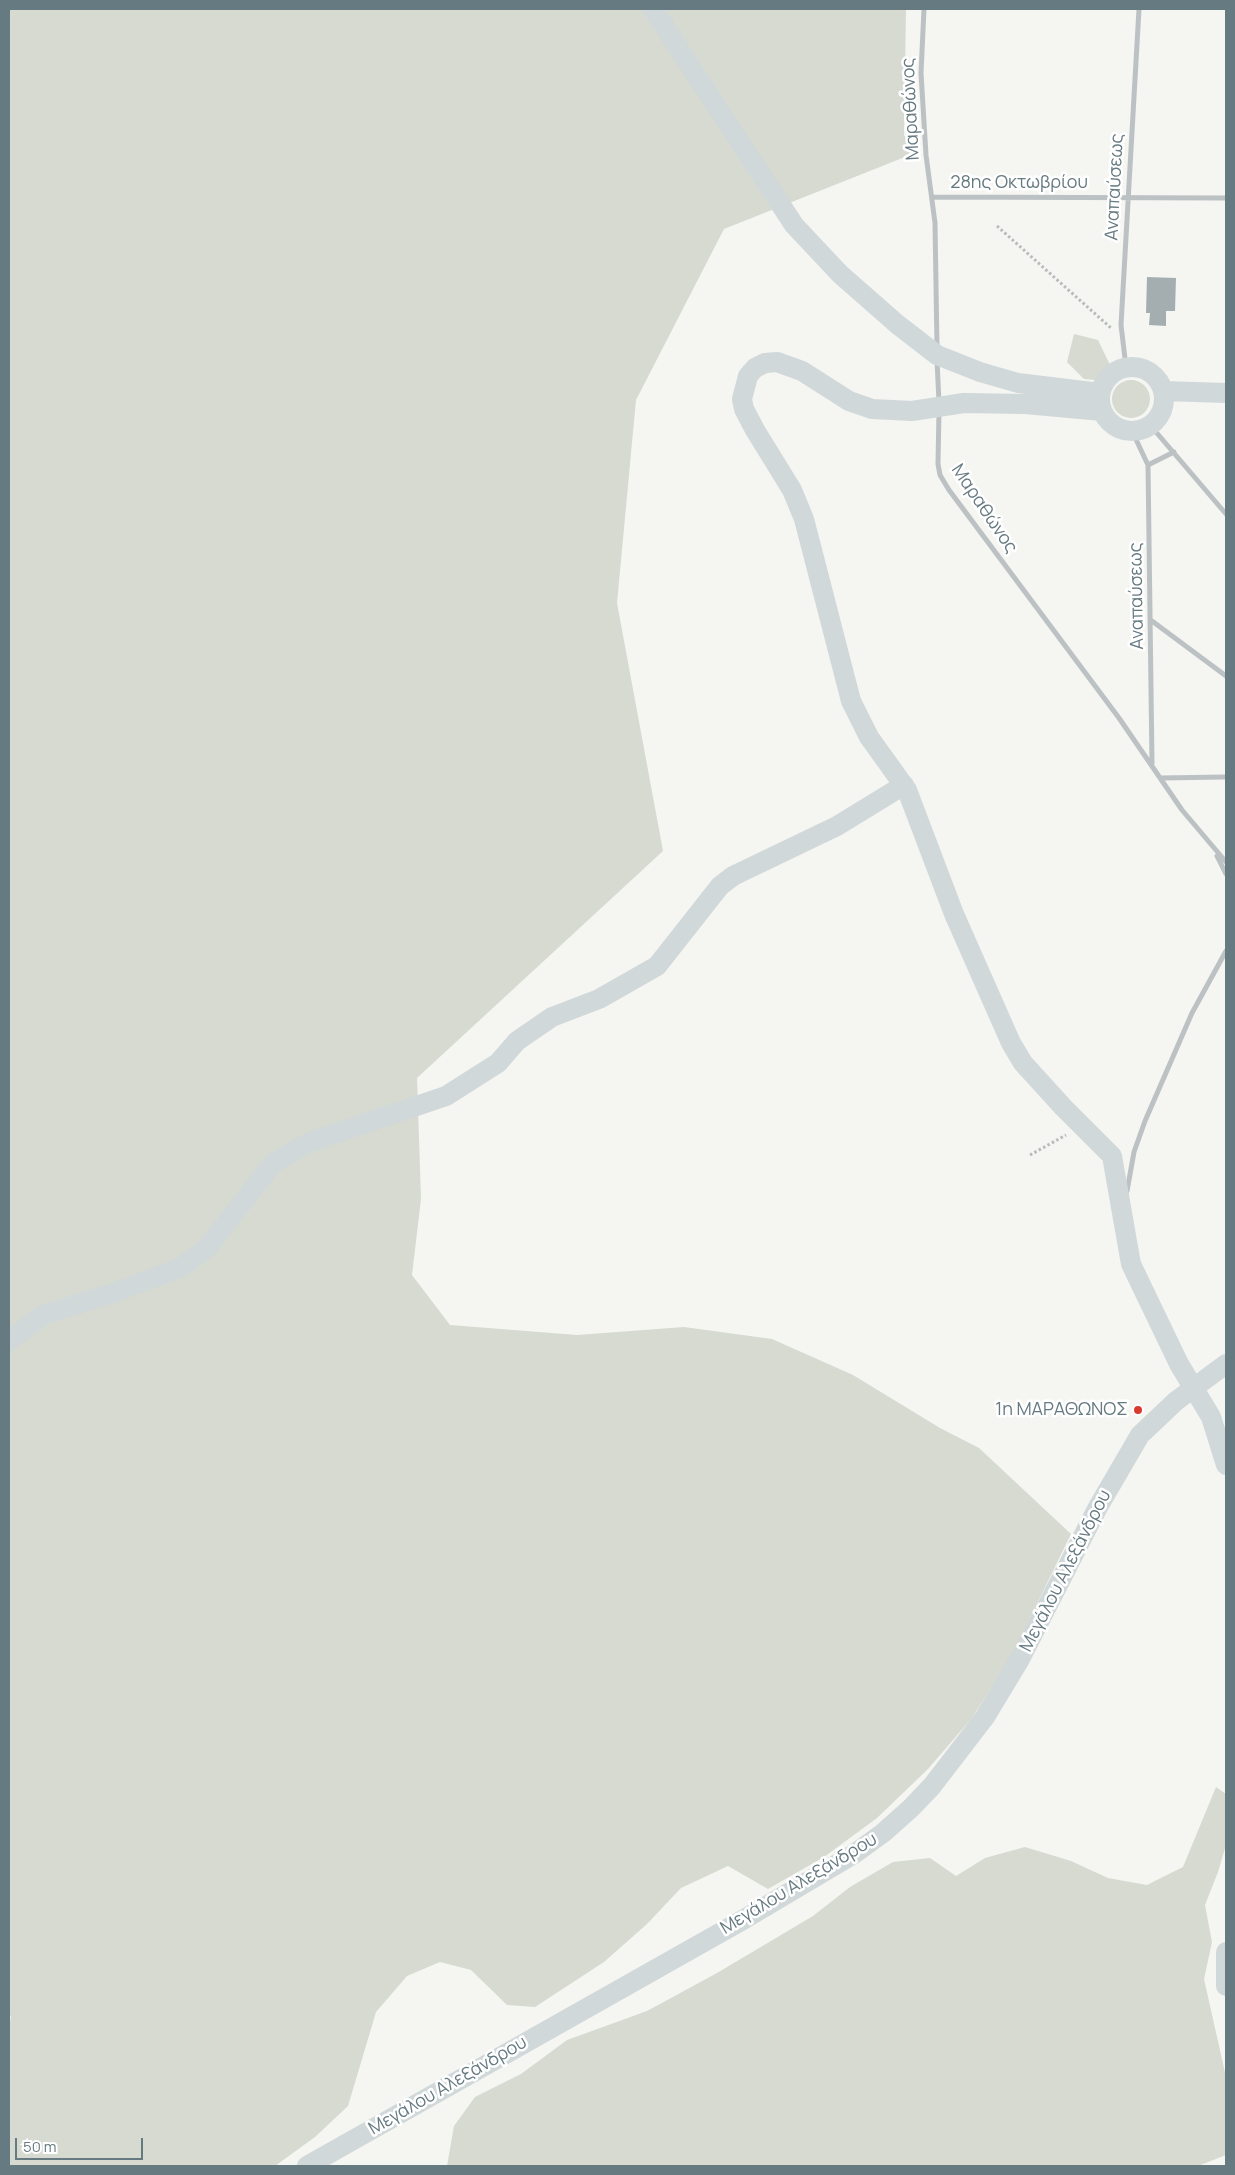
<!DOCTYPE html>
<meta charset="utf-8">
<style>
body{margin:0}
#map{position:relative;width:1235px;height:2175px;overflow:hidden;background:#f5f5f2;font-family:Manrope,sans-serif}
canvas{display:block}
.frame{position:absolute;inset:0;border:10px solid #667a81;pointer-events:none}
.scale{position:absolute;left:15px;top:2138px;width:128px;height:22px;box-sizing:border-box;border:2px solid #667a81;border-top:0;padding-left:6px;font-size:15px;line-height:18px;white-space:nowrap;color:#667a81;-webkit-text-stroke:4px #fff;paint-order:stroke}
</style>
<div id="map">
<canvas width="1235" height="2175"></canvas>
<div class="frame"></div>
<div class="scale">50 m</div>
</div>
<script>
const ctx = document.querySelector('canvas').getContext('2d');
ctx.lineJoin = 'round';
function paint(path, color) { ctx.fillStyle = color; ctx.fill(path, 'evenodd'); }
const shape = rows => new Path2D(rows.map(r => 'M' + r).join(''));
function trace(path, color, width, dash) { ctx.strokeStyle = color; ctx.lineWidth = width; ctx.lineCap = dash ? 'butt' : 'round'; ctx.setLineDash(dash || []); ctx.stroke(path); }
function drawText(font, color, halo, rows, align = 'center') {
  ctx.font = font + ' Manrope,sans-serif'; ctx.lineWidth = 5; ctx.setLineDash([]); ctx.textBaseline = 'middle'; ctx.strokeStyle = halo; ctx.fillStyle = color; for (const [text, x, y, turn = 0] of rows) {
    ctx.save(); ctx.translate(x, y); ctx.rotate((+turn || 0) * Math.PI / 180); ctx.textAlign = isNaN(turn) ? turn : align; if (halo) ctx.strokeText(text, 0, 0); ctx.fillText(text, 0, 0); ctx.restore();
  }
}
paint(shape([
 [9,9,906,9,904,135,915,153,724,229,636,400,617,603,663,851,417,1078,421,1199,412,1275,450,1325,577,1335,684,1327,772,1339,853,1375,940,1428,979,1448,1071,1534,1012,1655,972,1718,928,1769,877,1818,824,1857,768,1889,728,1866,681,1888,647,1924,604,1962,535,2007,507,2005,471,1970,440,1962,407,1976,376,2012,348,2106,315,2137,275,2166,9,2166,9,2026,11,2017,9,2013],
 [1074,334,1098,340,1110,365,1096,380,1084,379,1067,362],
 '1112 399a19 19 0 1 1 38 0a19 19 0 1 1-38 0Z',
 [1216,1787,1226,1794,1226,1845,1218,1872,1205,1905,1212,1942,1204,1979,1226,2077,1226,2155,1198,2166,447,2166,454,2126,475,2097,521,2074,567,2040,647,2011,717,1973,813,1916,850,1887,893,1862,930,1858,956,1876,985,1858,1025,1847,1071,1861,1108,1878,1147,1885,1183,1867]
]), '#d6dad1');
paint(shape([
 [1147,277,1176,278,1175,311,1166,311,1166,326,1149,325,1150,313,1146,313]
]), '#a4aeb1');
trace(shape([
 [997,226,1111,328],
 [1030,1155,1066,1135]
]), '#b7bbbc', 3, [2.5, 2.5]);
trace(shape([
 [924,9,921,73,926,155,935,223,937,347],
 [932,197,1226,198],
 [937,360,939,402],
 [1126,367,1121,325,1139,9],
 [939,410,938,464,940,475,949,490,1119,718,1182,810,1226,862],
 [1150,425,1226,514],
 [1132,431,1148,465,1152,763],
 [1148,465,1174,452],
 [1152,621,1226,676],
 [1160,778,1226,777],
 [1217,856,1226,874],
 [1127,1191,1134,1152,1145,1121,1192,1013,1226,951]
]), '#bcc2c4', 5);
trace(shape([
 [653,9,794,225,840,274,897,324,937,355,980,372,1018,383,1100,393],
 '1100 399a32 32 0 1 1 64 0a32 32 0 1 1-64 0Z',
 [1163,391,1226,393],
 [1102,411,1025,404,964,403,912,411,872,409,849,401,802,371,777,362,765,363,755,368,748,376,742,399,744,409,755,430,792,490,804,519,851,701,869,737,907,790,954,914,1011,1043,1023,1063,1063,1107,1112,1156,1131,1264,1179,1364,1211,1417,1226,1465],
 [9,1341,43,1315,116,1292,182,1267,207,1248,273,1163,310,1142,446,1096,498,1063,517,1041,552,1017,599,999,657,966,720,886,733,876,837,826,904,785],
 [1226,1952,1226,1986],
 [307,2166,741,1921,854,1854,883,1833,911,1808,932,1786,985,1717,1020,1659,1098,1507,1140,1435,1176,1401,1226,1364]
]), '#d1d8d9', 20);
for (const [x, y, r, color] of [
 [1138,1410,5,"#d9392e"]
]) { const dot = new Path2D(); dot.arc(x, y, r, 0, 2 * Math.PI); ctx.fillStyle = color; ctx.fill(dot); trace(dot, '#fff', 2); }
drawText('18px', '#667a81', '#fff', [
 ["Μαραθώνος",911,109,-93],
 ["28ης Οκτωβρίου",1019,183],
 ["Αναπαύσεως",1115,187,-87],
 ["Μαραθώνος",984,509,56],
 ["Αναπαύσεως",1137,596,-91],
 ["Μεγάλου Αλεξάνδρου",1066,1571,-63],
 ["Μεγάλου Αλεξάνδρου",799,1884,-31],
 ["Μεγάλου Αλεξάνδρου",448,2086,-30]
]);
drawText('18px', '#667a81', '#fff', [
 ["1η ΜΑΡΑΘΩΝΟΣ",1128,1410]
], 'right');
</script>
